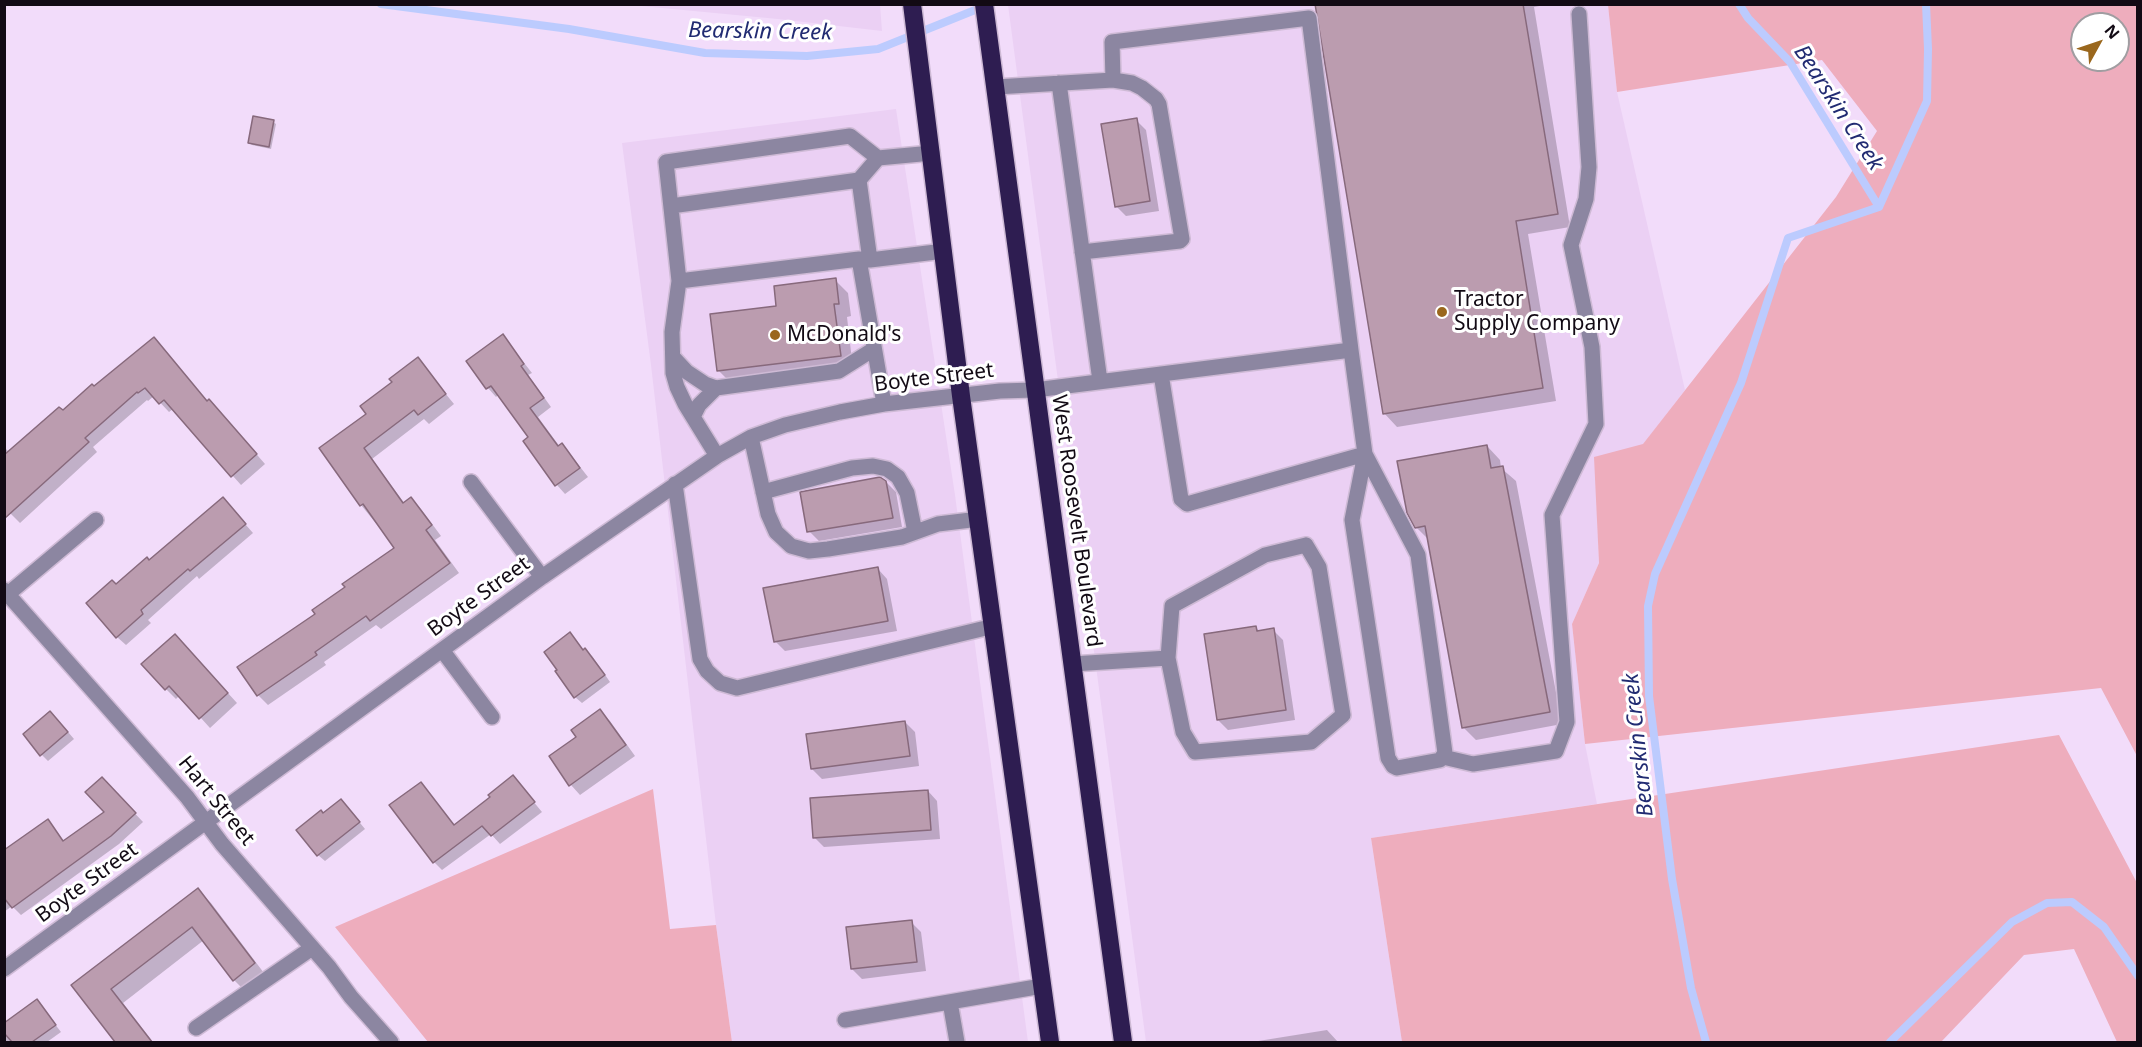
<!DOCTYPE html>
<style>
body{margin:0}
#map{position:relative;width:2142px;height:1047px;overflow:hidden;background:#f2dcfa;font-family:"Noto Sans",sans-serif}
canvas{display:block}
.frame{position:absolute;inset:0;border:6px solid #120a14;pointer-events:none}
.north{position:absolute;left:2070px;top:12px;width:60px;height:60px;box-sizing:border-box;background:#fff;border:2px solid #a09da1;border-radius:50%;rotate:50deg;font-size:16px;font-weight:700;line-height:24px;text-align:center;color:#120a14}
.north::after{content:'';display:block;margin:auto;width:21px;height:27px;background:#9a671d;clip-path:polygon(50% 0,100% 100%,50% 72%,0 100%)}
</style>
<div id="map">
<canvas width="2142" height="1047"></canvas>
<div class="frame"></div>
<div class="north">N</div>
</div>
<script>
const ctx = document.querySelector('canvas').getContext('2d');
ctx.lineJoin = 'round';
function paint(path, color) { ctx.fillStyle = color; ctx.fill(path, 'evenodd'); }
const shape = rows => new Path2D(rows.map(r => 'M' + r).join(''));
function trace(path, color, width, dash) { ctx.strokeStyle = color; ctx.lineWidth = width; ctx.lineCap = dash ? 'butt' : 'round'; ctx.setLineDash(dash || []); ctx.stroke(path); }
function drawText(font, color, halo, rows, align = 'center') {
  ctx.font = font + ' "Noto Sans",sans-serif'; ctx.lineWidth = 6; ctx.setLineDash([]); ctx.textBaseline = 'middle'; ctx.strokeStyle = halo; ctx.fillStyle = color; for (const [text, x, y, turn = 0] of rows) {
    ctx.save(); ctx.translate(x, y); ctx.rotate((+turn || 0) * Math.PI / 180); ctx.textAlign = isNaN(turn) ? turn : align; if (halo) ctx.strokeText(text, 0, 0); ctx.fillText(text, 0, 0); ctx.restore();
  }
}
paint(shape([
 [631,5,880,5,882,31,778,19],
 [1008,5,1608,5,1617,92,1685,390,1643,445,1595,458,1599,563,1572,624,1585,744,1597,804,1371,838,1402,1042,1146,1042],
 [896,109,955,495,1028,1042,732,1042,716,925,651,365,622,143]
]), '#ebd0f4');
paint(shape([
 [1608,5,2137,5,2137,756,2101,688,1585,744,1572,624,1599,563,1594,457,1643,444,1836,197,1877,131,1822,60,1617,92],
 [2082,24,2118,24,2118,60,2082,60],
 [2059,735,2137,883,2137,1042,2117,1042,2074,949,2024,955,1941,1042,1402,1042,1371,838],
 [653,789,670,929,716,925,732,1042,428,1042,335,927]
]), '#eeadbd');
paint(shape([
 [1317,4,1550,4,1534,7,1570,227,1528,234,1556,401,1397,427,1384,413],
 [1136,120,1146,130,1159,211,1126,216,1116,206],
 [273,122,276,124,271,149,252,145,249,142],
 [835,280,848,293,851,316,847,317,853,369,732,384,719,371,711,315,778,307],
 [503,336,532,373,528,375,551,407,538,417,560,447,562,445,570,454,588,477,565,494,557,485,525,441,530,437,499,394,496,397,488,388,468,361],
 [154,339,208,402,218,410,265,464,241,485,173,409,169,412,154,396,148,401,147,400,93,447,97,452,20,523,4,507,4,447,10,453,94,388],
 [417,359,454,404,429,424,424,419,372,459,405,504,411,499,421,509,441,536,435,540,459,573,381,629,376,625,324,662,326,665,268,705,258,695,317,614,396,548,361,505,321,448,368,414,394,382],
 [1487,446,1500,460,1501,468,1516,481,1562,724,1476,740,1463,727,1429,540,1416,527],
 [886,482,896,492,902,527,819,541,809,531],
 [231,508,253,533,199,579,197,576,148,620,151,623,126,645,117,637,116,586],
 [878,569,887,579,897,631,785,651,775,641],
 [1256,628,1260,632,1273,630,1283,640,1295,720,1228,730,1218,720],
 [570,634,584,651,592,656,610,682,582,703,575,697],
 [185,646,237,703,210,728,180,695,176,699,166,689],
 [600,711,610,721,635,756,580,795,571,785,578,737],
 [57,719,74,739,48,761,41,754],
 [905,722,915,732,919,766,822,779,812,769],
 [513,777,542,812,500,844,491,834,442,870,434,862,421,784,455,826,492,798],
 [110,787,143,822,119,844,21,915,12,906,4,912,4,858,47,821,65,842,107,813],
 [928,791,937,801,940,839,824,847,814,837],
 [347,807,365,829,325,861,318,855,324,815],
 [198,890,211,903,267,977,247,993,234,980,204,940,123,1003,153,1042,117,1042,73,985],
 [911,922,921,932,926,971,862,979,852,969],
 [37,1001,61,1032,47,1042,4,1042,4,1025],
 [1327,1030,1338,1042,1252,1042]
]), '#0003');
trace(shape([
 [381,4,569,29,705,53,807,56,878,49,985,6],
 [1739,4,1748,18,1790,62,1879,207],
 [1706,1042,1691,988,1672,879,1649,696,1648,606,1655,574,1741,383,1788,238,1879,207,1927,101,1928,49,1926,4],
 [1890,1042,2012,922,2047,903,2072,902,2104,927,2138,976]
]), '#bccbfe', 8);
const building = shape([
 [1315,4,1523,4,1558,214,1516,221,1543,388,1383,414,1315,4],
 [253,116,274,120,269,147,248,143,253,116],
 [1137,118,1150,201,1115,207,1101,124,1137,118],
 [836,278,839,304,834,304,841,356,717,371,710,314,776,306,774,286,836,278],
 [503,334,524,364,521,366,544,398,530,408,558,446,562,443,580,468,555,486,523,441,528,437,491,386,486,389,466,361,503,334],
 [154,337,207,401,209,399,257,454,231,477,164,400,159,404,145,388,138,393,137,392,85,438,89,442,4,519,4,455,59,407,63,410,92,384,94,386,154,337],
 [418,357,446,394,418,415,414,410,364,448,403,503,411,497,432,525,426,530,450,563,370,621,366,616,315,652,317,655,257,696,237,667,315,614,312,610,345,587,342,584,394,548,363,504,360,506,319,448,366,414,360,406,392,382,389,379,418,357],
 [1487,445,1491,468,1503,466,1550,712,1462,728,1425,526,1415,528,1407,513,1397,461,1487,445],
 [880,477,886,481,893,518,807,532,800,492,880,477],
 [223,497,246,524,190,571,188,569,141,610,143,614,116,638,86,603,112,580,116,584,147,557,149,560,223,497],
 [878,567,888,621,774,642,763,588,878,567],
 [1256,626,1257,631,1274,628,1286,710,1217,720,1204,634,1256,626],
 [570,632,583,650,585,648,605,675,574,698,555,671,557,670,544,652,570,632],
 [175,634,228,693,199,719,169,686,165,690,141,664,175,634],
 [600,709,626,745,569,786,549,756,576,737,571,730,600,709],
 [50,711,68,732,40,756,23,734,50,711],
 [905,721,910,756,811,769,806,734,905,721],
 [513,775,535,802,491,836,482,826,433,863,389,805,421,782,454,825,490,797,488,795,513,775],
 [102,777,136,813,111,836,12,908,4,898,4,850,48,819,63,841,104,812,85,792,102,777],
 [928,790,931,830,813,838,810,798,928,790],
 [341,799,360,822,317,856,296,830,321,810,323,813,341,799],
 [198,888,255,963,233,981,192,927,111,989,152,1042,115,1042,71,985,198,888],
 [912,920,917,962,851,969,846,927,912,920],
 [37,999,56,1025,32,1042,12,1042,4,1033,4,1023,37,999]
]);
paint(building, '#bb9caf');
trace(building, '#87697c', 1.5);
const minor = shape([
 [1059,83,1100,381],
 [996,87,1113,80,1112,42,1309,18,1351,350],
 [671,206,859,180],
 [1082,252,1180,241,1182,239,1159,104,1156,99,1142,88,1132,83,1113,80],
 [859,259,884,404],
 [870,260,859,180,878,158],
 [679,281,859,259,870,260,944,251],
 [674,358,687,372,705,384,716,388],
 [693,417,699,405,716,388,839,371,874,349],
 [751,437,768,514,776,532,791,546,809,551,828,549,902,537,938,524,979,519],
 [717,456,685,404,677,387,673,373,672,332,679,281,666,162,850,136,878,158,932,153],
 [471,482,542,577],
 [675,484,700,659,707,671,720,683,737,688,994,626],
 [763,492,852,468,873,466,887,469,898,477,907,493,915,532],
 [1306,545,1319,567,1343,715,1311,742,1195,752,1183,732,1168,658,1172,606,1265,555,1306,545],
 [4,590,187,797,222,844,329,967,351,997,391,1042],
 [8,594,96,520],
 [442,650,492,717],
 [1072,664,1168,658],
 [1443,757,1473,764,1556,751,1567,722,1552,515,1596,424,1592,347,1571,245,1586,199,1589,167,1579,14],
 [4,969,542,577,717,456,751,437,785,425,840,412,884,404,1000,391,1035,390,1351,350,1365,454,1418,555,1419,563,1445,753,1440,760,1397,768,1393,766,1388,758,1352,520,1365,454,1187,504,1181,499,1161,374],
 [950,1002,957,1042],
 [845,1020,1042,986],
 [196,1028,312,948]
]);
const highway = shape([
 [912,4,961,396,1050,1042],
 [984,4,1123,1042]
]);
trace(minor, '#cebad5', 18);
trace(highway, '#cebad5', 21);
trace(minor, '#8c86a1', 15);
trace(highway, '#2e1d51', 18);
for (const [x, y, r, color] of [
 [1442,312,6,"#9a671d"],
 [775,335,6,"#9a671d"]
]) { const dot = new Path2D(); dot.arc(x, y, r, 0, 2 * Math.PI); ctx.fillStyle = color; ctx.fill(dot); trace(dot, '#fff', 2); }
drawText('21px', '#120a14', '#fff', [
 ["Tractor",1454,300],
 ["Supply Company",1454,324],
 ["McDonald's",787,335]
], 'left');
drawText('21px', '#120a14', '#fff', [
 ["Boyte Street",934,378,-7],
 ["West Roosevelt Boulevard",1076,521,82],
 ["Boyte Street",479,597,-36],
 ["Hart Street",216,801,51],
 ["Boyte Street",87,883,-36]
]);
drawText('italic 22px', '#212b72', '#fff', [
 ["Bearskin Creek",760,32,1],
 ["Bearskin Creek",1838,108,57],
 ["Bearskin Creek",1639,745,-96]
]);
</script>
